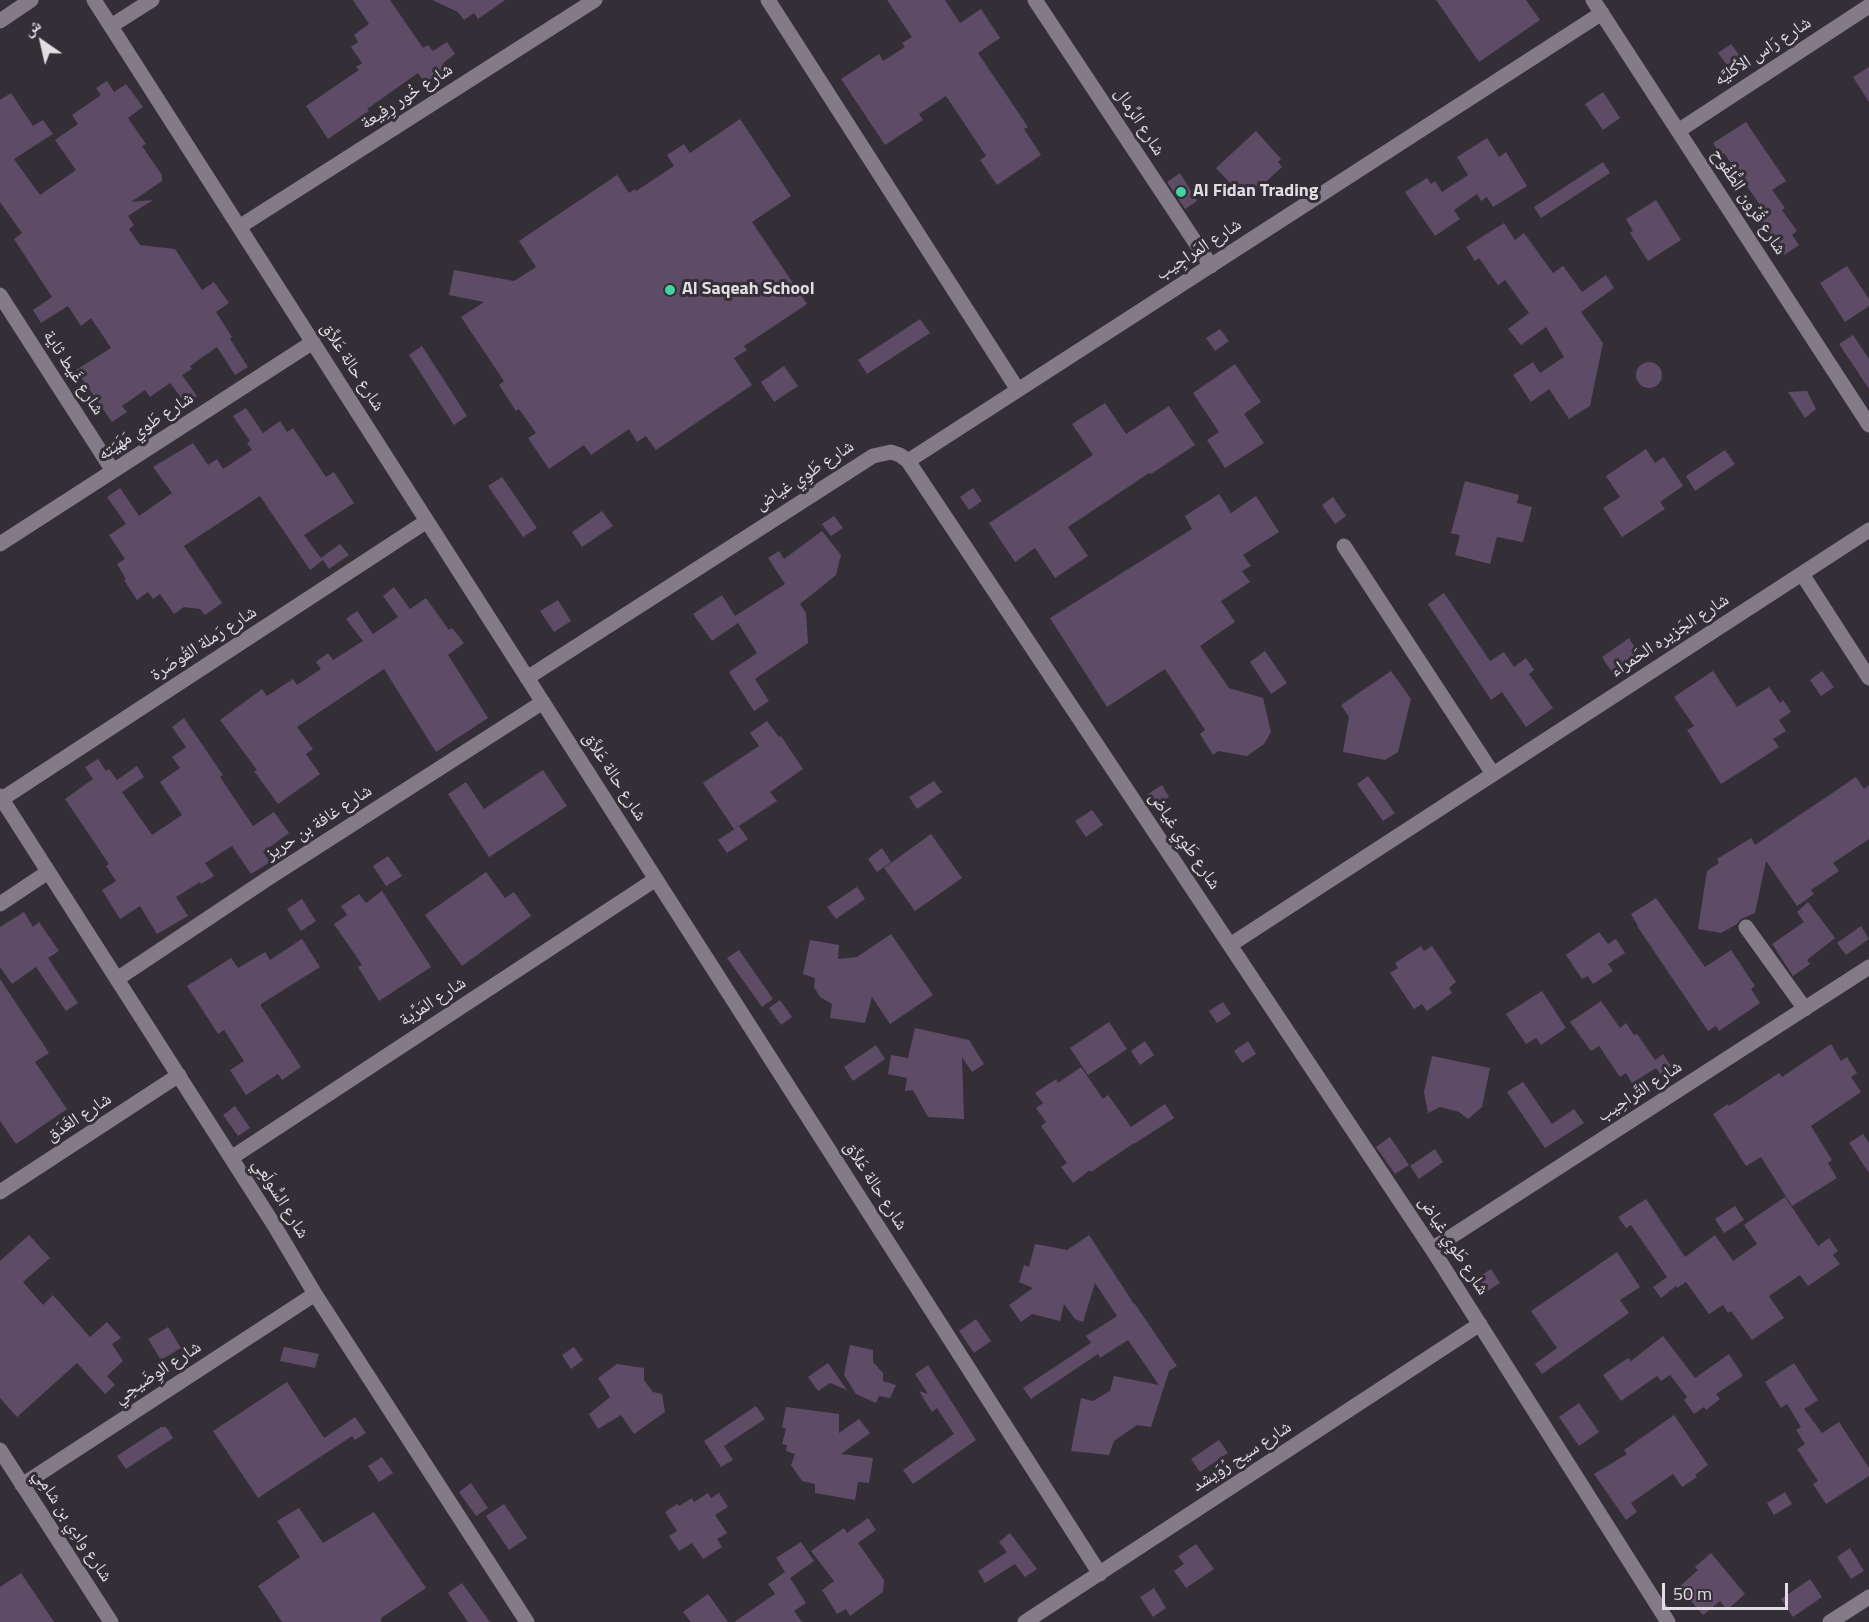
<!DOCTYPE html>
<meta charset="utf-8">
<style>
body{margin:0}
#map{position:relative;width:1869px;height:1622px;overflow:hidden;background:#342e36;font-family:"Titillium Web","Noto Naskh Arabic",sans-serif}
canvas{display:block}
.north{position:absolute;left:12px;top:12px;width:60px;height:60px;-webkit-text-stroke:4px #342e36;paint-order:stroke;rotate:326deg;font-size:16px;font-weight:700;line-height:24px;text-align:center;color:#e1dee3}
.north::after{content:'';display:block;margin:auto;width:21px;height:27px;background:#e1dee3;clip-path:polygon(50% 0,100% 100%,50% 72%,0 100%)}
.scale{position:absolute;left:1662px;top:1583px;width:126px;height:27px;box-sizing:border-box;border:3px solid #e1dee3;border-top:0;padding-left:8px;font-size:18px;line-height:21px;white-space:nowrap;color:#e1dee3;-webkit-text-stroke:4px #342e36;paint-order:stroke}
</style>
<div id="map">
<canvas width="1869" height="1622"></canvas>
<div class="north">ش</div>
<div class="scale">50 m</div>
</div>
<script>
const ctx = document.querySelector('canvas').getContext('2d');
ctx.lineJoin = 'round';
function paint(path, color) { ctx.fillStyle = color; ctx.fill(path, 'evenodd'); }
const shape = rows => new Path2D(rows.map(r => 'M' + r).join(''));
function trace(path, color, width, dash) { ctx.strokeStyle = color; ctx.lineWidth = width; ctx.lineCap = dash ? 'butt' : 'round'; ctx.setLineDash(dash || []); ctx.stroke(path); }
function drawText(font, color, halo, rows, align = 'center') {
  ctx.font = font + ' "Titillium Web","Noto Naskh Arabic",sans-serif'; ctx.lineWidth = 6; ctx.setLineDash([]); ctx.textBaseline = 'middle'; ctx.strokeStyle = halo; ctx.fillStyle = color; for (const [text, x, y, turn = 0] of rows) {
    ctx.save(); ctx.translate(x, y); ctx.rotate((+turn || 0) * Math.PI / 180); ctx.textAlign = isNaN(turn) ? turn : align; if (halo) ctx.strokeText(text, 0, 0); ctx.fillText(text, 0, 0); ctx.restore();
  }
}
paint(shape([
 [353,0,390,0,423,48,428,45,433,51,447,42,455,54,443,63,447,68,425,83,418,73,367,109,369,111,328,139,306,106,359,70,356,67,362,63,351,47,358,42,354,35,369,24],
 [432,0,505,0,478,19,474,13,464,20,458,12],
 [887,0,945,0,960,23,981,9,1000,38,978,53,1028,127,1024,129,1041,155,997,185,980,160,986,156,946,96,919,114,923,120,885,145,841,79,879,54,883,61,905,47,902,43,912,37],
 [1436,0,1526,0,1540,20,1479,62],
 [1731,44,1740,56,1727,65,1718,53],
 [1869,67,1869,102,1853,77],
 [107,81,114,92,126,84,143,107,128,118,146,144,142,146,162,175,162,181,131,202,153,200,128,216,134,225,129,229,140,245,175,249,202,290,214,282,229,303,216,312,232,337,230,339,248,367,235,375,217,347,190,366,192,369,182,375,197,396,186,404,170,383,150,397,145,390,122,406,127,412,112,422,76,370,111,348,91,318,81,326,68,306,41,323,33,310,52,297,14,239,22,233,0,202,0,100,11,93,33,126,43,120,53,134,14,159,40,195,76,170,55,140,78,124,72,115,101,95,96,88],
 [1603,92,1620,118,1603,130,1585,104],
 [740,119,791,196,752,222,807,304,744,346,747,350,734,358,752,385,656,450,646,436,637,442,629,429,591,455,584,445,549,469,528,438,536,433,519,409,516,411,499,385,504,381,461,317,484,302,449,295,454,270,514,281,536,267,519,241,617,175,629,193,635,189,636,191,674,166,667,155,684,144,690,153],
 [1746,122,1786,181,1772,190,1785,208,1782,210,1797,231,1792,235,1799,245,1784,255,1753,210,1760,205,1724,153,1721,156,1713,143],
 [1256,131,1281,159,1278,162,1282,167,1246,200,1216,168],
 [1487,138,1499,157,1506,152,1527,186,1493,207,1487,197,1481,201,1477,194,1454,210,1460,219,1435,236,1405,192,1427,178,1431,184,1435,181,1442,192,1468,175,1457,157],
 [1603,162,1610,173,1541,218,1534,207],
 [1180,173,1197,201,1185,209,1167,182],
 [1656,200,1681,240,1648,261,1630,233,1633,231,1626,219],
 [1504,223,1515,240,1524,233,1553,273,1563,266,1582,292,1606,275,1614,288,1581,312,1603,343,1590,406,1569,419,1549,389,1531,402,1513,375,1533,362,1540,373,1564,357,1546,327,1521,345,1508,329,1529,313,1505,280,1498,285,1479,258,1475,261,1466,247],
 [1847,266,1869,299,1869,306,1845,322,1820,283],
 [920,319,930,333,867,374,858,360],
 [1220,329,1229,341,1215,351,1206,338],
 [1853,335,1869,359,1869,389,1839,344],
 [422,346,467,416,454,425,409,355],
 '1636 375a13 13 0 1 1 26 0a13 13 0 1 1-26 0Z',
 [1235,364,1261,402,1244,414,1264,443,1225,468,1207,440,1219,432,1193,393],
 [784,366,798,386,774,402,761,382],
 [1807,391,1816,409,1805,418,1788,392],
 [1105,403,1126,434,1169,406,1195,445,1151,474,1149,473,1068,527,1088,556,1055,578,1035,548,1015,562,989,523,1093,455,1072,424],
 [246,408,263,433,280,421,287,432,293,428,326,477,334,472,354,503,304,535,321,558,340,544,349,555,329,569,323,560,310,570,260,496,184,546,222,603,205,615,200,609,184,607,174,614,160,594,153,599,148,592,137,600,124,580,126,579,117,564,125,559,109,535,126,524,107,497,120,488,139,516,172,493,153,467,193,443,208,465,217,459,223,469,252,450,247,443,250,441,233,416],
 [1646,449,1655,463,1664,457,1683,486,1660,502,1665,509,1622,537,1603,508,1620,497,1606,476],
 [1725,450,1735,464,1695,491,1686,476],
 [502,477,537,528,523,537,488,486],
 [1465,481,1519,495,1517,503,1532,507,1523,542,1497,537,1490,564,1455,555,1460,535,1451,533],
 [973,488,982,501,969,510,960,497],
 [1219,494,1231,513,1256,496,1279,532,1243,555,1251,566,1242,571,1250,582,1221,601,1235,622,1200,646,1229,688,1263,698,1271,732,1264,744,1247,756,1218,751,1213,755,1200,734,1205,730,1165,669,1107,707,1050,618,1192,529,1185,516],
 [1333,497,1346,516,1335,524,1322,505],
 [602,511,613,526,582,547,572,532],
 [834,516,843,528,831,536,822,524],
 [822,531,841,555,836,575,800,604,806,613,808,643,755,679,769,701,754,711,729,672,757,653,738,623,712,641,693,614,722,595,735,616,785,584,768,558,779,551,784,559],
 [394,587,410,609,426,598,449,630,452,628,464,643,448,655,488,718,436,752,384,669,297,727,313,749,306,754,320,774,278,804,254,771,257,770,220,720,262,689,267,696,293,679,297,685,321,669,316,662,328,653,333,660,363,641,346,619,357,611,373,634,398,617,383,596],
 [1444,593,1490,661,1504,652,1514,667,1526,658,1534,670,1529,674,1553,708,1526,727,1502,692,1491,700,1428,604],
 [558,600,571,621,554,632,540,611],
 [1629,638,1638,653,1611,671,1602,657],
 [1265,651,1287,683,1271,694,1250,662],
 [1391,671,1411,699,1398,752,1385,760,1343,752,1349,717,1341,705],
 [1713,671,1737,707,1769,687,1780,703,1783,700,1791,712,1779,720,1786,731,1773,739,1779,747,1721,784,1687,730,1694,726,1674,697],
 [1822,671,1834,687,1821,696,1810,680],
 [184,718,223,775,220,777,253,826,274,812,289,833,263,852,270,862,251,874,232,846,205,863,214,876,201,884,200,882,176,897,188,916,157,934,140,906,120,919,102,890,116,881,106,866,109,864,65,799,93,779,85,767,98,759,106,771,109,769,117,780,137,766,144,777,122,792,152,835,182,815,160,782,180,768,172,757,186,747,172,727],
 [767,721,779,737,781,736,803,769,770,792,777,801,734,829,703,783,759,746,750,733],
 [543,770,567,806,489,857,448,794,466,782,484,809],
 [1368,776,1395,813,1383,821,1357,784],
 [1856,777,1864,789,1869,785,1869,839,1833,863,1839,871,1811,890,1814,894,1797,906,1766,861,1755,913,1741,919,1737,924,1721,933,1698,929,1707,871,1719,863,1717,859,1751,838,1755,845],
 [934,781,942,792,917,809,909,797],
 [1162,785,1169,797,1155,805,1148,794],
 [1092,810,1103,825,1086,837,1075,821],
 [739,826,748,839,727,853,718,840],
 [931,834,962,878,915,911,884,868],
 [882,848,891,862,877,872,868,859],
 [388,856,402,876,386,886,373,866],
 [486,872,505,898,514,892,531,916,462,966,425,915],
 [857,887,865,899,836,919,827,907],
 [382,891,431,967,379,1001,358,967,362,965,334,924,347,915,341,906,359,894,366,903],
 [1656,898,1705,967,1731,950,1755,986,1751,989,1760,1003,1719,1031,1716,1026,1708,1031,1637,926,1638,926,1631,914],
 [302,899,316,921,301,931,287,909],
 [1808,902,1835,938,1807,960,1810,964,1793,976,1772,944,1804,922,1797,912],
 [24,912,33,927,39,922,59,951,48,958,78,1003,66,1011,36,967,12,984,0,967,0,927],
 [1861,926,1869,939,1846,955,1837,943],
 [1599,932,1608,944,1616,939,1625,953,1608,964,1613,971,1593,984,1588,976,1582,979,1566,955],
 [891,934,933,995,890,1024,872,997,865,1023,830,1018,832,1004,820,997,814,987,815,978,803,974,810,940,839,945,838,959,857,957],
 [302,939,320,967,261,1004,261,1006,301,1067,282,1080,278,1074,246,1095,230,1070,244,1061,224,1030,218,1034,187,986,231,958,238,968,265,952,270,960],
 [1421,946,1424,951,1432,946,1456,982,1449,988,1452,993,1427,1011,1422,1004,1414,1009,1390,973,1398,968,1395,963],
 [739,950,773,999,762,1007,727,958],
 [0,979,49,1053,35,1062,67,1109,16,1144,0,1121],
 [1542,991,1566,1028,1541,1045,1536,1038,1526,1044,1506,1014],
 [780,1000,792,1017,781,1025,769,1008],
 [1601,1001,1620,1028,1626,1023,1634,1035,1637,1034,1655,1060,1663,1054,1671,1066,1660,1074,1656,1068,1632,1083,1626,1073,1620,1077,1599,1046,1591,1051,1570,1022],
 [1223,1002,1231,1014,1217,1023,1209,1011],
 [1109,1022,1127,1049,1088,1075,1070,1048],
 [915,1028,969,1040,984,1064,972,1072,962,1057,964,1119,928,1117,913,1090,905,1091,907,1078,888,1074,891,1055,908,1058],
 [1145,1041,1154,1055,1140,1065,1131,1051],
 [1248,1041,1256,1054,1242,1063,1234,1051],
 [1831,1044,1841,1061,1847,1057,1857,1073,1851,1077,1861,1092,1811,1126,1832,1160,1828,1163,1837,1178,1792,1206,1761,1157,1746,1166,1713,1114,1728,1104,1729,1106,1779,1073,1782,1077],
 [876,1045,885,1059,853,1081,844,1067],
 [1432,1056,1490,1068,1482,1107,1468,1119,1459,1112,1440,1107,1428,1113,1424,1092],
 [1081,1067,1103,1099,1108,1095,1131,1127,1165,1104,1174,1118,1134,1144,1134,1143,1091,1172,1090,1170,1073,1183,1061,1167,1067,1163,1041,1126,1046,1122,1036,1108,1043,1103,1035,1093,1056,1079,1058,1083],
 [1523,1082,1552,1124,1574,1109,1584,1123,1545,1148,1507,1092],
 [235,1106,250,1128,238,1136,223,1115],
 [1863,1134,1869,1143,1869,1173,1849,1143],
 [1390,1137,1409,1165,1395,1174,1376,1147],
 [1435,1149,1443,1162,1419,1179,1410,1166],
 [1785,1197,1818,1246,1829,1238,1838,1251,1833,1255,1840,1264,1808,1286,1800,1275,1769,1296,1784,1318,1752,1340,1731,1311,1728,1313,1723,1305,1709,1314,1686,1282,1677,1288,1676,1286,1661,1298,1653,1287,1667,1277,1631,1225,1626,1228,1618,1217,1646,1199,1685,1257,1715,1235,1733,1261,1757,1244,1744,1225],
 [1735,1206,1744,1220,1724,1233,1715,1219],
 [29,1235,50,1258,23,1282,43,1305,53,1295,90,1337,107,1322,121,1338,112,1344,123,1361,107,1376,115,1385,105,1394,77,1363,17,1417,0,1398,0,1261],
 [1089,1235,1134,1304,1135,1304,1177,1366,1169,1371,1151,1427,1137,1425,1114,1441,1109,1455,1071,1451,1081,1398,1093,1401,1110,1391,1114,1376,1159,1385,1128,1340,1100,1358,1098,1354,1031,1399,1023,1388,1091,1343,1086,1336,1117,1316,1095,1283,1083,1322,1075,1319,1064,1304,1060,1321,1032,1314,1021,1322,1009,1305,1033,1288,1019,1282,1024,1265,1029,1267,1035,1244,1067,1250],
 [1617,1252,1640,1287,1620,1300,1629,1313,1542,1374,1535,1364,1557,1348,1531,1311],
 [1491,1269,1500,1283,1480,1296,1471,1282],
 [976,1319,991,1341,974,1353,959,1331],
 [168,1327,181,1348,161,1360,148,1339],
 [1663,1336,1695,1378,1729,1354,1743,1376,1716,1394,1720,1399,1706,1410,1704,1407,1694,1414,1684,1400,1687,1397,1670,1375,1661,1381,1657,1376,1621,1401,1603,1375,1628,1358,1631,1361],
 [850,1345,873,1350,873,1362,883,1373,883,1381,896,1385,890,1398,879,1396,876,1403,856,1394,844,1375],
 [284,1347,319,1354,315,1368,280,1361],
 [574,1347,583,1360,571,1369,562,1355],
 [828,1363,847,1390,830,1383,818,1391,808,1377],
 [1794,1363,1818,1400,1804,1409,1822,1433,1839,1422,1869,1468,1869,1476,1826,1504,1813,1484,1818,1481,1797,1449,1805,1444,1796,1430,1801,1427,1787,1404,1781,1408,1765,1382],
 [617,1364,644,1368,644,1380,653,1392,662,1394,665,1412,634,1434,621,1415,598,1429,589,1414,610,1397,598,1378],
 [928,1365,976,1440,913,1484,903,1470,954,1434,937,1408,932,1412,919,1391,928,1394,915,1374],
 [287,1382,324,1438,355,1417,366,1433,355,1440,352,1436,258,1498,213,1431],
 [1579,1403,1599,1432,1579,1446,1559,1417],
 [756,1406,765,1419,724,1446,733,1460,721,1467,704,1441],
 [786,1407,839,1414,839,1433,859,1419,870,1433,841,1454,873,1458,869,1483,858,1482,855,1500,815,1493,815,1484,802,1481,791,1465,795,1454,786,1451,787,1445,782,1444,786,1429,782,1427],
 [1674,1415,1708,1465,1695,1475,1697,1477,1682,1487,1673,1474,1631,1503,1637,1512,1626,1520,1594,1474,1627,1454,1624,1450],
 [161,1427,166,1427,173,1438,126,1469,117,1456],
 [1219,1440,1228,1453,1200,1472,1191,1459],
 [382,1457,393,1473,379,1482,368,1466],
 [471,1483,488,1508,476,1516,459,1492],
 [1785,1492,1792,1504,1774,1515,1767,1503],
 [708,1493,711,1498,719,1493,728,1507,715,1515,727,1533,717,1539,722,1547,703,1559,692,1543,679,1551,669,1536,677,1531,665,1512,677,1504,679,1506,692,1498,694,1502],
 [504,1504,527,1538,509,1550,486,1516],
 [299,1508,323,1543,374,1512,426,1588,381,1618,381,1622,282,1622,258,1586,300,1557,277,1521],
 [868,1518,876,1530,858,1543,884,1580,883,1592,850,1616,846,1609,837,1614,822,1590,834,1581,811,1551,844,1528,847,1533],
 [1010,1533,1037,1569,1025,1577,1015,1564,985,1583,978,1571,1007,1552,999,1542],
 [801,1542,814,1561,790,1578,806,1603,794,1611,802,1622,734,1622,775,1594,768,1584,785,1572,776,1558],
 [1196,1544,1214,1569,1186,1588,1174,1571,1184,1564,1178,1556],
 [1850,1548,1864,1571,1851,1579,1837,1557],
 [1711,1553,1745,1594,1727,1610,1720,1601,1703,1615,1679,1587,1698,1570,1695,1567],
 [21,1573,54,1622,0,1622,0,1587],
 [1810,1579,1822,1597,1793,1617,1781,1599],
 [462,1583,490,1622,468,1622,448,1593],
 [1154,1588,1166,1608,1153,1617,1140,1597],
 [708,1594,728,1622,691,1622,683,1612]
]), '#5e4c67');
trace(shape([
 [94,0,1100,1574],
 [768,0,1018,390],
 [1035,0,1211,266],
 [1593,0,1869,425],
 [0,21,31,0],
 [111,26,152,0],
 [1678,131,1869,6],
 [239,227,595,0],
 [0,295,113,471],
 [908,461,1602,13],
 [0,544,313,342],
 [1344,546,1493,774],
 [1802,574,1869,678],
 [527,678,873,456,891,452,900,455,908,461,1432,1249,1668,1622],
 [0,796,274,1225,315,1294,527,1622],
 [2,799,427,521],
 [0,904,48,872],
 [1746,927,1805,1009],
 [1230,945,1869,530],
 [117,979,267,879,543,702],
 [231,1158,656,879],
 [0,1192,179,1075],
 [1432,1249,1869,967],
 [0,1450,111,1622],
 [22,1485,315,1294],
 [1025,1622,1480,1324],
 [1830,1622,1869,1597]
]), '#847b89', 15);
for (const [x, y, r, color] of [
 [1181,192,6,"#44d49f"],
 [670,290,6,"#44d49f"]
]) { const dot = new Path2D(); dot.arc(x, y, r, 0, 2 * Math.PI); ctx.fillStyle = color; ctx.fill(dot); trace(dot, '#342e36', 2); }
drawText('18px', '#e1dee3', '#342e36', [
 ["شارع رَاس الأكليَّه",1763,52,-33],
 ["شارع خُور رِفِيعة",407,97,-33],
 ["شارع الرِّمال",1139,122,57],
 ["شارع قُرُون الطُّفُوح",1748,202,57],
 ["شارع المَراجِيب",1199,250,-33],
 ["شارع حالة عَلاَّق",352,367,57],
 ["شارع غَيط ثاية",73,373,57],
 ["شارع طَوي مَهَيَته",146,427,-33],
 ["شارع طَوِي غياض",805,476,-33],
 ["شارع الجَزيره الحَمراء",1670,636,-33],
 ["شارع رَملة القُوصَرة",204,644,-33],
 ["شارع حالة عَلاَّق",614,777,57],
 ["شارع غافة بن حريز",319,823,-33],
 ["شارع طَوِي غياض",1184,841,56],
 ["شارع المَرِّية",433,1002,-33],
 ["شارع التَّراحِيب",1640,1092,-33],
 ["شارع الغَدَق",79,1118,-33],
 ["شارع حالة عَلاَّق",875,1186,57],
 ["شارع السُّولَعِي",280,1199,58],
 ["شارع طَوِي غياض",1453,1246,57],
 ["شارع الوِضَيحِي",158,1373,-33],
 ["شارع سيح رُوَيشد",1242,1457,-33],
 ["شارع وادِي بن شامِي",72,1526,57]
]);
drawText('bold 18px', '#e1dee3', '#342e36', [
 ["Al Fidan Trading",1193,192],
 ["Al Saqeah School",682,290]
], 'left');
</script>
